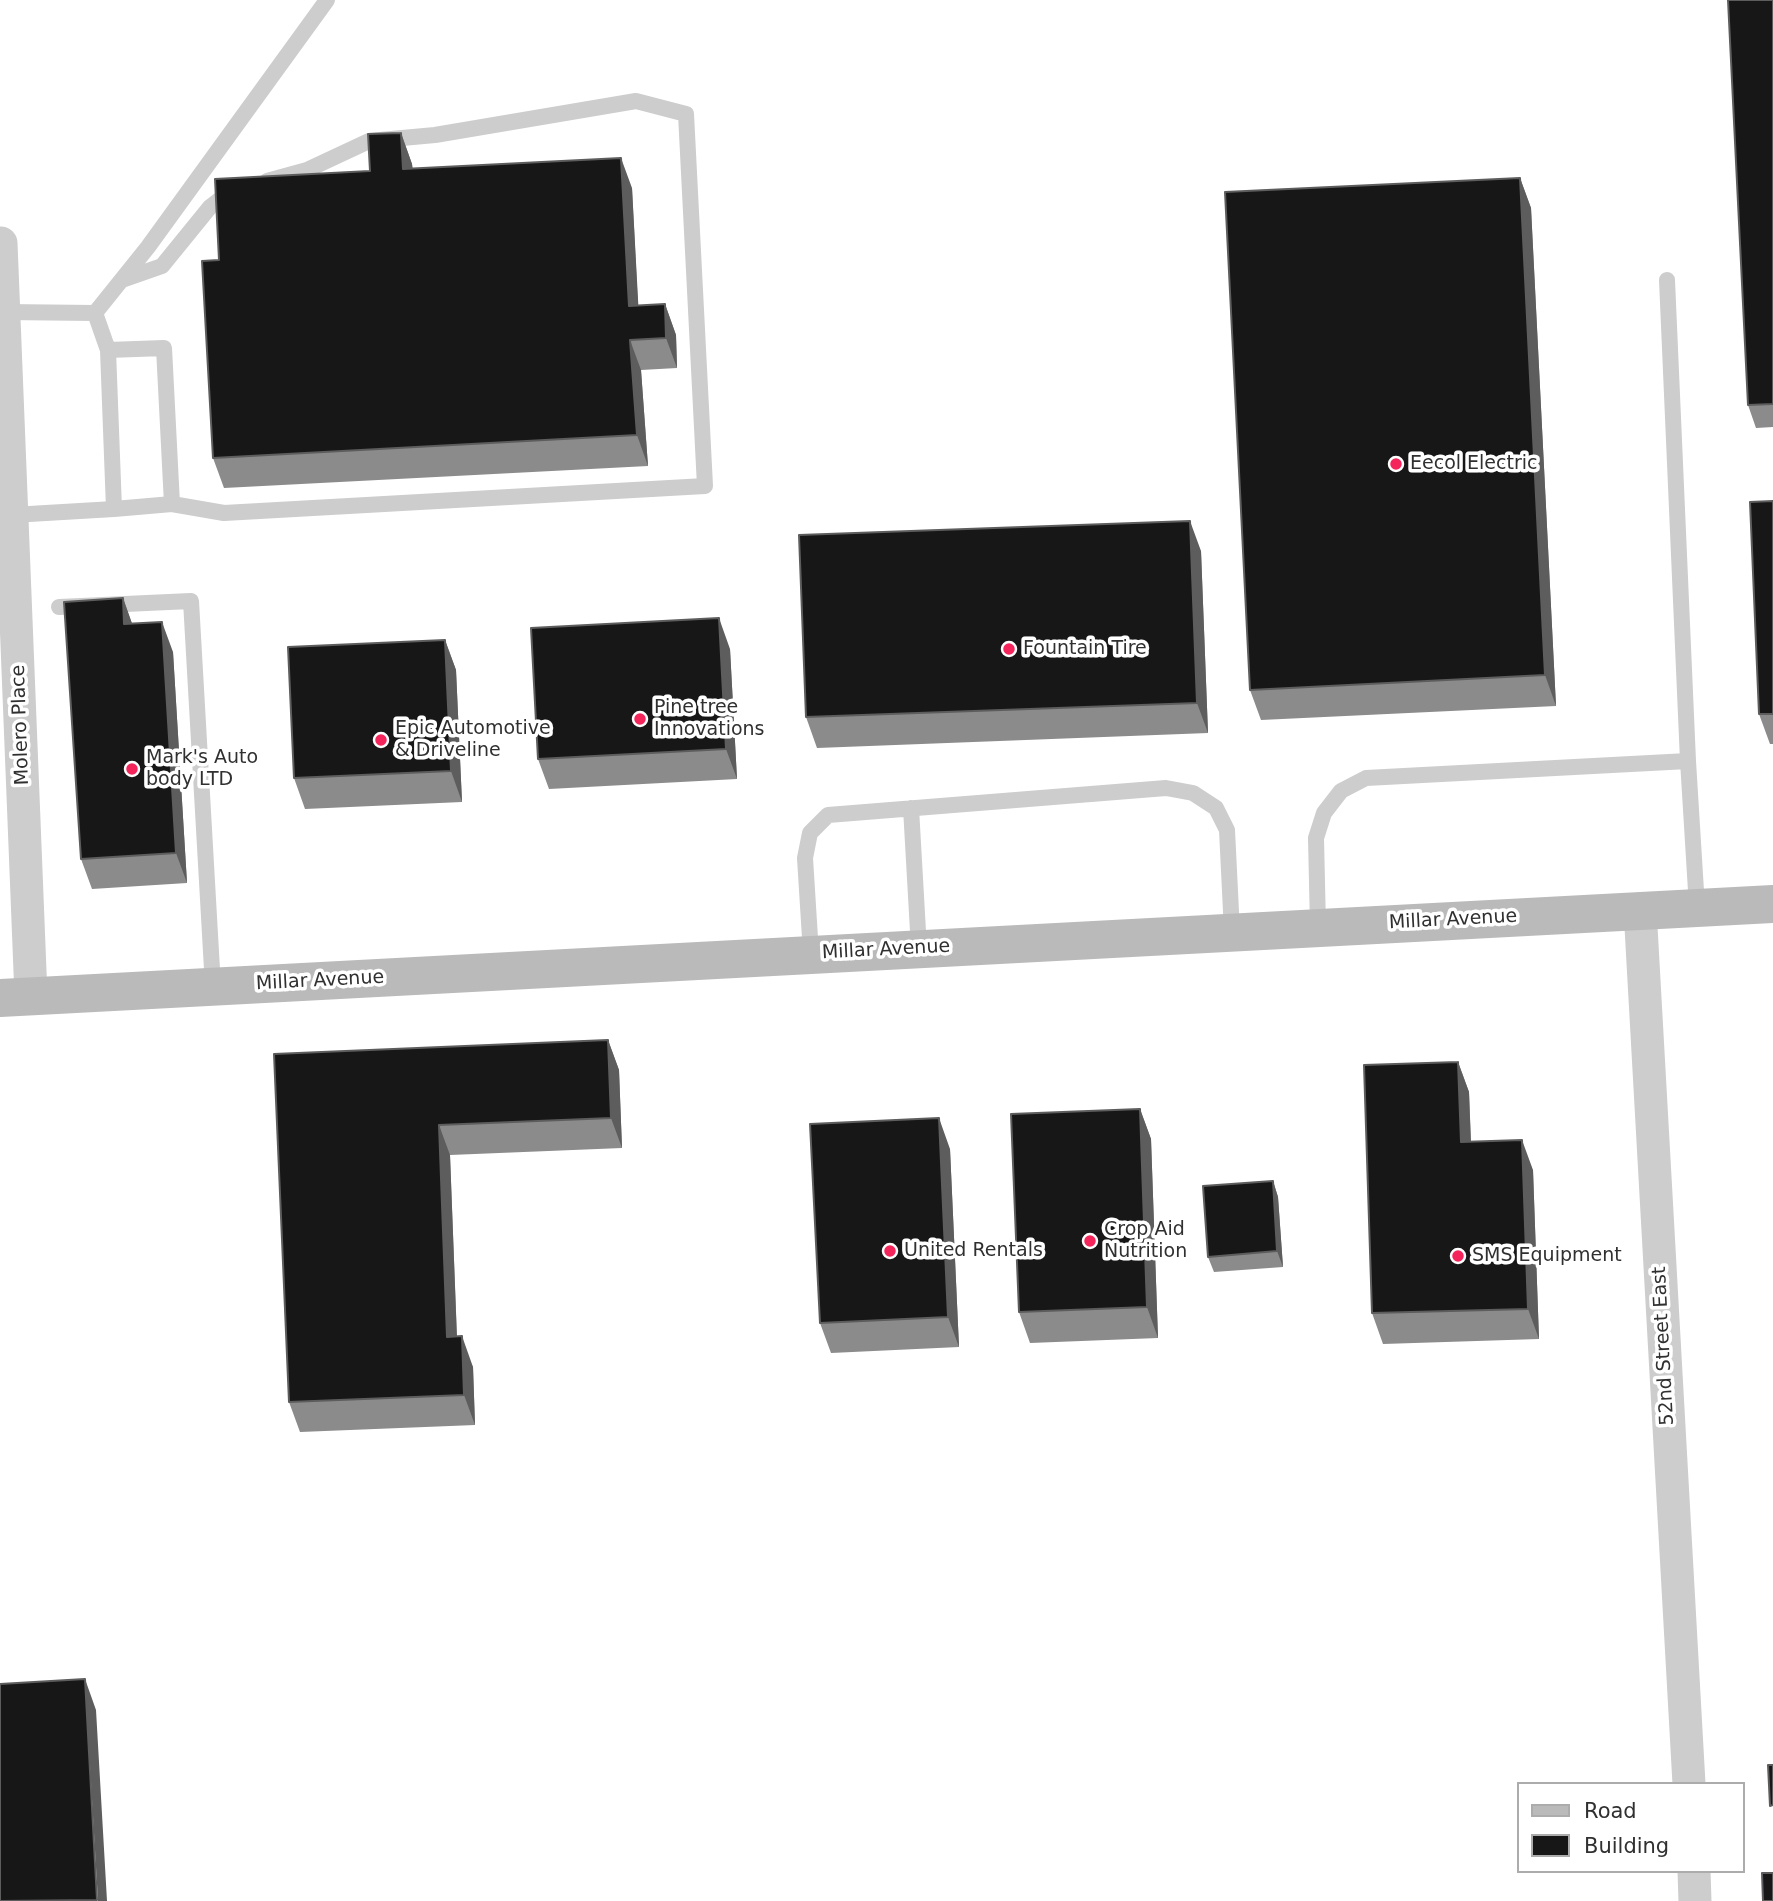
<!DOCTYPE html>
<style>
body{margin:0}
#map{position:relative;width:1773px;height:1901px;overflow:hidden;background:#fff;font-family:"DejaVu Sans",sans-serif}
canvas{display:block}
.legend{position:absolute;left:1517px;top:1782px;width:228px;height:91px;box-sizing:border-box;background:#fff;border:2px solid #acacac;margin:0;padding:9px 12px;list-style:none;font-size:21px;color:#303030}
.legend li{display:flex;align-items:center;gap:14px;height:35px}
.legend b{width:35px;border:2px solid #acacac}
</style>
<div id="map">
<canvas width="1773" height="1901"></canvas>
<ul class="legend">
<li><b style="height:9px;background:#bababa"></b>Road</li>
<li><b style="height:19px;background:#171717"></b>Building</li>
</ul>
</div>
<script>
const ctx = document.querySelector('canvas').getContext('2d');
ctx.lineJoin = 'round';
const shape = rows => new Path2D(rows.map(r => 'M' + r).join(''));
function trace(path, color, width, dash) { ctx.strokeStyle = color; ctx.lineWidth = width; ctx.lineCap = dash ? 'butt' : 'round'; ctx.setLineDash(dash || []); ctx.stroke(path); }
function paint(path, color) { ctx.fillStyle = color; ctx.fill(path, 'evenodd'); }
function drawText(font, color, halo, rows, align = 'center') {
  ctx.font = font + ' "DejaVu Sans",sans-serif'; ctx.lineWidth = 7; ctx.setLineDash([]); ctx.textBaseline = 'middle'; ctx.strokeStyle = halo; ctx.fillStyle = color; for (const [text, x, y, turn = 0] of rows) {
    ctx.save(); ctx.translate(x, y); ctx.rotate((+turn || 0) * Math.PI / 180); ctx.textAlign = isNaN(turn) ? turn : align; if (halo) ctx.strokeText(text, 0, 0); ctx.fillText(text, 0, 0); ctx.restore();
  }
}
trace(shape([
 [122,280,162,266,210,207,232,190],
 [1667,280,1688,761,1697,907],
 [4,312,95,313,108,350],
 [95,313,148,247,327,0],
 [172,504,224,513,705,486,686,114,636,101,435,135,369,141,307,170,267,181],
 [12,515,114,509,172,504,164,348,108,350,114,509],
 [59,607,191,601,213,987],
 [911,808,919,949],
 [1318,927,1316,838,1324,813,1341,791,1366,778,1688,761],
 [811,954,805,858,810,833,828,815,1166,788,1193,793,1216,808,1227,830,1232,932]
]), '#cdcdcd', 16);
trace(shape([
 [1,243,31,996],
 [1640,909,1689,1784],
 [1694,1871,1695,1901]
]), '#cdcdcd', 33);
trace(shape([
 [0,998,1773,904]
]), '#bababa', 38);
paint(shape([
 [1773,0,1773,427,1756,428,1748,405],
 [401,133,412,164,413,169,632,188,638,306,665,304,676,335,677,368,641,370,648,466,224,488,213,458,219,260,370,171],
 [1520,178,1531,208,1556,706,1261,720,1250,690],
 [1773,501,1773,744,1770,744,1759,714],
 [1201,551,1208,733,817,748,806,717],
 [123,598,132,624,173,652,187,883,92,889,81,859],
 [445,640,456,670,462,802,305,809,294,778],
 [730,649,737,779,549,789,538,759],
 [608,1040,619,1070,622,1148,450,1155,457,1337,473,1367,475,1425,300,1432,289,1402,274,1054],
 [1458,1062,1469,1092,1471,1142,1533,1170,1539,1339,1383,1344,1372,1313],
 [1140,1109,1151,1139,1158,1338,1030,1343,1019,1312],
 [950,1149,959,1347,831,1353,820,1323],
 [1273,1181,1278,1197,1283,1267,1214,1272,1208,1257]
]), '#8b8b8b');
paint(shape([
 [401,133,412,164,414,200,403,169],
 [621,158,632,188,640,336,629,306],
 [1520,178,1531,208,1556,706,1545,675],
 [665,304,676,335,677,368,666,338],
 [630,340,641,370,648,466,637,435],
 [1190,521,1201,551,1208,733,1197,703],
 [123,598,134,629,124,624],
 [719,618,730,649,737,779,726,749],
 [162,622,173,652,187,883,176,853],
 [445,640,456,670,462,802,451,771],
 [608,1040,619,1070,622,1148,611,1118],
 [1458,1062,1469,1092,1472,1173,1461,1142],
 [1140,1109,1151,1139,1158,1338,1147,1307],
 [939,1118,950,1149,959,1347,948,1317],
 [439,1125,450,1155,458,1367,447,1337],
 [1522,1140,1533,1170,1539,1339,1528,1309],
 [1273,1181,1278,1197,1283,1267,1277,1251],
 [462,1336,473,1367,475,1425,464,1395],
 [85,1679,96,1710,107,1901,98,1901]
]), '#5d5d5d');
const building = shape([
 [1728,0,1773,0,1773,404,1748,405,1728,0],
 [401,133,403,169,621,158,629,306,665,304,666,338,630,340,637,435,213,458,202,261,219,260,215,179,370,171,368,134,401,133],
 [1520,178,1545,675,1250,690,1225,192,1520,178],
 [1773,501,1773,714,1759,714,1750,502,1773,501],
 [1190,521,1197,703,806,717,799,535,1190,521],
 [123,598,124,624,162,622,176,853,81,859,64,602,123,598],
 [719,618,726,749,538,759,531,628,719,618],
 [445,640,451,771,294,778,288,647,445,640],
 [608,1040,611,1118,439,1125,447,1337,462,1336,464,1395,289,1402,274,1054,608,1040],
 [1458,1062,1461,1142,1522,1140,1528,1309,1372,1313,1364,1065,1458,1062],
 [1140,1109,1147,1307,1019,1312,1011,1114,1140,1109],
 [939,1118,948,1317,820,1323,810,1124,939,1118],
 [1273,1181,1277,1251,1208,1257,1203,1186,1273,1181],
 [85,1679,97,1900,0,1901,0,1684,85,1679],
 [1768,1765,1773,1765,1773,1805,1770,1806,1768,1765],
 [1762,1873,1773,1873,1773,1901,1763,1901,1762,1873]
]);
paint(building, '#171717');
trace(building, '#5d5d5d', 2);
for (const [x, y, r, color] of [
 [1396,464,7,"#f3255a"],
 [1009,649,7,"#f3255a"],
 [640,719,7,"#f3255a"],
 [381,740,7,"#f3255a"],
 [132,769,7,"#f3255a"],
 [1090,1241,7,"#f3255a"],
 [890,1251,7,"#f3255a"],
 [1458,1256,7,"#f3255a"]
]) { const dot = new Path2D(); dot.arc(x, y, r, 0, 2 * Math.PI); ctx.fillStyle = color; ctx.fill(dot); trace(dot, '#fff', 2.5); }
drawText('19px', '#303030', '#fff', [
 ["Eecol Electric",1410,464],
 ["Fountain Tire",1023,649],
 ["Pine tree",654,708],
 ["Innovations",654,730],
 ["Epic Automotive",395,729],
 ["& Driveline",395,751],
 ["Mark's Auto",146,758],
 ["body LTD",146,780],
 ["Crop Aid",1104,1230],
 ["Nutrition",1104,1252],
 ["United Rentals",904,1251],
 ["SMS Equipment",1472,1256]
], 'left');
drawText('19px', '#303030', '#fff', [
 ["Molero Place",21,725,-92],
 ["Millar Avenue",1453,920,-3],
 ["Millar Avenue",886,950,-3],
 ["Millar Avenue",320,981,-3],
 ["52nd Street East",1664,1346,-93]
]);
</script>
